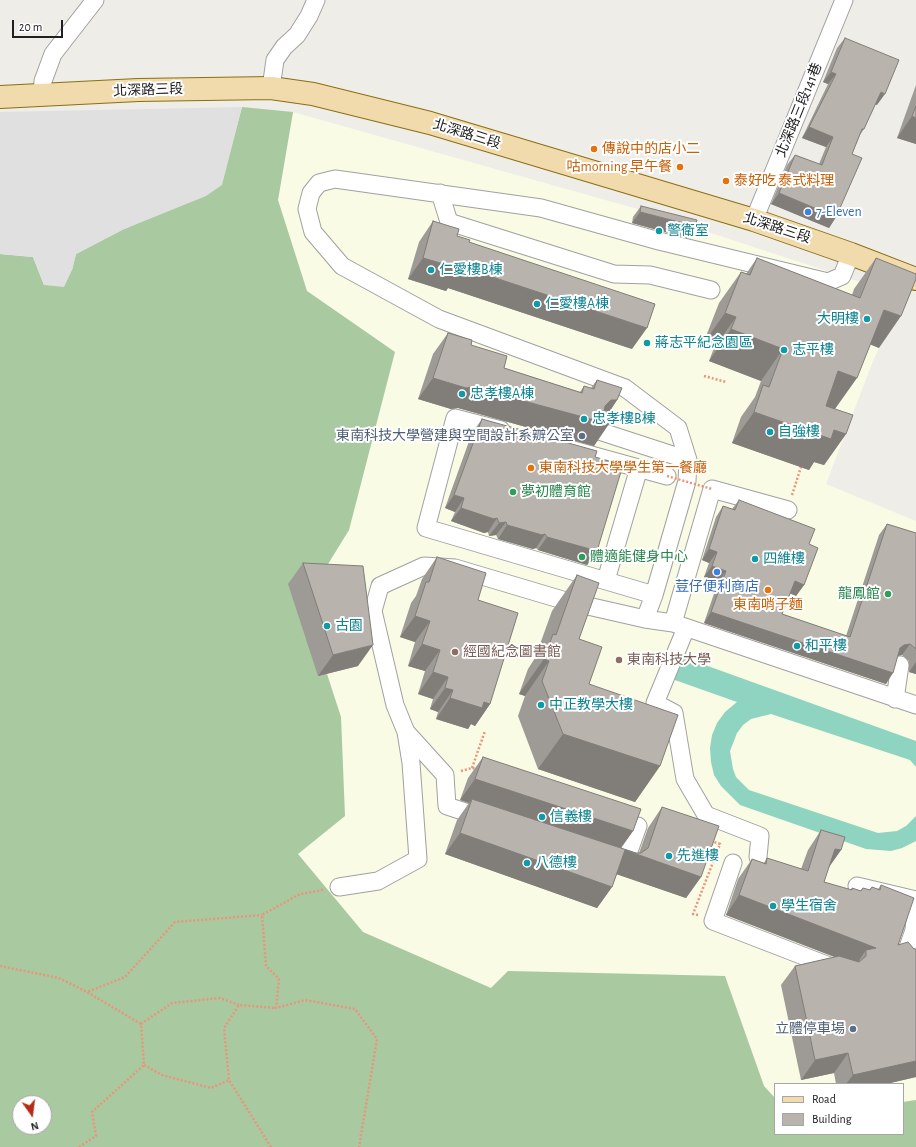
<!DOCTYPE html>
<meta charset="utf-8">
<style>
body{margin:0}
#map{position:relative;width:916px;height:1147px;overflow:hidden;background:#efede7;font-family:"Alegreya Sans",sans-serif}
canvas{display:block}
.legend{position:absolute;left:774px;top:1083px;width:130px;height:52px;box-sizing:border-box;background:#fff;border:1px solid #a6a6a6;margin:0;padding:5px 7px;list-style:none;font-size:12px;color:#202020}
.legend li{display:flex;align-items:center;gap:8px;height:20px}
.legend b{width:20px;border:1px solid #a6a6a6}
.north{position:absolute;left:12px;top:1095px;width:40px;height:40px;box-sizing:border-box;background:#fff;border:1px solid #a6a6a6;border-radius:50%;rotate:166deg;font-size:11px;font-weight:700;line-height:16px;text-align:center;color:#202020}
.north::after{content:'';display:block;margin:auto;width:14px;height:18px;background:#b72a19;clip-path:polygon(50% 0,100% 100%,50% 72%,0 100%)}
.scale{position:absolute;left:12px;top:20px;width:51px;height:18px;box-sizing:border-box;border:2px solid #202020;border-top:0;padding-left:5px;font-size:12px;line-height:14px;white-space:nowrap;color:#202020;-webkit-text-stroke:3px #fff;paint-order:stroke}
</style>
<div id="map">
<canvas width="916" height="1147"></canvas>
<ul class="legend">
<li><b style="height:5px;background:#f1daab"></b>Road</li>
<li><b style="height:11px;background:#b8b3ad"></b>Building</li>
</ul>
<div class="north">N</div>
<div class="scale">20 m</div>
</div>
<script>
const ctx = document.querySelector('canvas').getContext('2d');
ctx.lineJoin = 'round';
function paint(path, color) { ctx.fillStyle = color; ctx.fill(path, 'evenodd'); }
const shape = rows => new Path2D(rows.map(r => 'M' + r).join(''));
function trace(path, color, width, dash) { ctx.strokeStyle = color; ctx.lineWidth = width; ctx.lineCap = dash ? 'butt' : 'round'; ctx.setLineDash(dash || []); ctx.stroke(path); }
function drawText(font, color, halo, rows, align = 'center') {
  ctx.font = font + ' "Alegreya Sans","Noto Sans TC",sans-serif'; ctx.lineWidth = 4; ctx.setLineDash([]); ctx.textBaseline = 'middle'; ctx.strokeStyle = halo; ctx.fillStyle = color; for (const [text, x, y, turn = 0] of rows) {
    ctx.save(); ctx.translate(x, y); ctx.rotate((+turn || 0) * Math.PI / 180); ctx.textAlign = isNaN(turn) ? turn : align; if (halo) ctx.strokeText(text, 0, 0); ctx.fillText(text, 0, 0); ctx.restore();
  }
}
paint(shape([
 [293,112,641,210,903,296,873,361,826,484,916,521,916,1100,903,1102,903,1084,775,1084,775,1098,764,1086,725,976,508,971,438,1041,44,1127,44,1103,304,603,395,352,307,291,278,200]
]), '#f9fbe4');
paint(shape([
 [242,107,293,112,278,200,307,291,395,352,349,530,304,603,341,717,345,816,298,854,363,932,491,988,508,971,725,976,764,1086,775,1098,775,1134,903,1134,903,1102,916,1100,916,1147,0,1147,0,254,33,257,44,285,72,270,76,254,122,230,221,185],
 [20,1103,44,1103,44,1127,20,1127]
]), '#a9c9a1');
paint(shape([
 [680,656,916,741,916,767,910,760,771,714,751,719,743,725,737,733,730,751,733,769,736,777,749,790,878,833,897,831,906,826,916,816,916,841,902,848,891,851,866,849,740,805,721,786,714,775,711,762,710,748,712,735,717,723,725,712,737,702,672,679]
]), '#8fd4c1');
paint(shape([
 [242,107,222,185,206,196,122,230,76,254,72,270,64,287,44,285,33,257,0,254,0,112]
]), '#e0e0e0');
const minor = shape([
 [271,88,275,60,284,47,297,35,309,16,316,0],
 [42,95,43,81,53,54,95,0],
 [440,193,449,222,614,274,650,275,711,290],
 [754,220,844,0],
 [501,430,455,418,426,528,654,595],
 [599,431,688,460],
 [573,450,667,476],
 [606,580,639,468],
 [645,619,673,623,916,705],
 [673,623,712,489,788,510],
 [686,628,655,703,674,713,685,779,706,815,760,836,758,857],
 [895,699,900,665],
 [484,818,447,806,445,775,406,732,395,705,373,611,380,586,424,566,455,568,566,601,645,619,654,595,687,481,688,460,678,428,625,388,439,319,342,266,313,232,307,209,311,193,319,183,335,179,541,208,659,241,828,282,842,276,851,254],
 [616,862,624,865,638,826],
 [733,863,713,921,837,969],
 [857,886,916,900],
 [339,887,378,881,418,859,411,763,406,732],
 [904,959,914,930,916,907]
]);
const major = shape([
 [0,97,138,90,271,88,313,94,430,123,754,220,851,254,916,279]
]);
trace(minor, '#a1a1a1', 19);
trace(major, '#896f13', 24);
trace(shape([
 [704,376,726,382],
 [792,495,801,467],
 [472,768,485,731],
 [461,771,472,768,476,769],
 [323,890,300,894,262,915,266,966,279,979,276,1008,305,1000,355,1009,377,1039,359,1147],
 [698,915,693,914,720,844,711,841],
 [0,966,59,978,87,992],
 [141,1024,172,1003,220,998,239,1005],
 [144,1065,162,1075,211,1088,229,1080],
 [79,1147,96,1136,92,1112,144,1065,141,1024,87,992,125,977,175,922,262,915],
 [271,1147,229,1080,224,1028,239,1005,276,1008]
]), '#e9957e', 2.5, [2, 2]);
trace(minor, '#fff', 17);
trace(major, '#f1daab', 22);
trace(shape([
 [667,476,712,489]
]), '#e9957e', 2.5, [2, 2]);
paint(shape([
 [845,38,877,105,875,104,864,129,860,135,852,154,836,217,829,228,771,204,787,165,795,155,819,164,826,147,802,138,828,84,823,82,837,48],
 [916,85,916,144,897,138],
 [641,206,687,238,632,223,633,217],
 [433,221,457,236,469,242,632,349,448,288,446,291,408,279,419,242],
 [757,258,852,295,854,289,876,258,879,348,870,344,835,409,846,434,824,465,814,462,809,470,732,443,741,417,755,397,761,381,709,361,714,348,703,344,719,303,741,272,746,274],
 [448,333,471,345,504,368,580,392,584,386,591,388,597,380,617,400,607,415,594,446,458,408,451,409,418,399,433,354],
 [482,419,595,457,597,551,587,565,538,550,536,548,533,549,498,539,496,535,489,536,488,532,484,533,451,521,455,512,445,508,472,433],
 [739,500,809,544,804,585,796,596,790,593,782,614,846,636,879,535,887,524,916,533,916,674,909,672,909,661,902,655,898,656,886,684,704,623,718,582,704,577,709,563,702,560,716,517,723,506,732,509],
 [437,557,478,600,490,704,475,726,471,724,468,729,436,719,438,712,430,709,433,699,418,694,425,671,408,666,415,642,400,637,411,603,416,596,422,579],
 [303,563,358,666,318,676,288,584],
 [577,575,579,639,589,684,660,766,635,802,538,769,518,716,525,696,519,694,528,669,535,658,552,611],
 [483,757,633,831,621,848,636,853,639,853,648,828,662,807,701,877,686,898,617,874,612,887,597,908,445,854,457,820,469,803,460,800,468,778],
 [821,830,841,850,828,868,824,882,851,890,852,888,860,891,863,888,869,890,872,887,878,889,881,885,898,945,916,949,916,1077,886,1084,836,1084,834,1073,801,1080,781,985,795,966,834,957,726,915,738,879,752,859,764,863,767,858,801,869,808,850]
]), '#9e9a95');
paint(shape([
 [831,72,836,74,828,84,823,82],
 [881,92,885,94,877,105,873,103],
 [912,116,916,118,916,144,897,138],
 [809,127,833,137,826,147,802,138],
 [779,193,836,217,829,228,771,204],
 [640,212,695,226,687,238,632,223],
 [423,258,462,267,647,328,632,349,448,288,446,291,408,279],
 [884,310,901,316,879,348,862,341],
 [725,313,736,317,714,348,703,344],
 [731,329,783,349,761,381,709,361],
 [838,371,857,378,835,409,816,402],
 [433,378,472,387,605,406,611,400,617,400,603,422,609,424,594,446,458,408,451,409,418,399],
 [754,412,834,430,846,434,824,465,814,462,809,470,732,443],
 [454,495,464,498,455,512,445,508],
 [461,508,497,518,488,532,484,533,451,521],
 [506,522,496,535,489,536,499,523],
 [507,525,545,534,536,548,533,549,498,539],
 [547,537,597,551,587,565,538,550],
 [709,549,717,552,709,563,702,560],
 [712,566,726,571,718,582,704,577],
 [795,581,804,585,796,596,787,592],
 [711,612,893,673,886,684,704,623],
 [415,616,430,621,415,642,400,637],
 [422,644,440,650,425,671,408,666],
 [910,644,902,655,897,656,900,648,904,645],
 [373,645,358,666,318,676,333,655],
 [544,659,549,661,525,696,519,694],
 [916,662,916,674,909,672],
 [433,672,448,677,433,699,418,694],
 [445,688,453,690,438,712,430,709],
 [450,698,484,702,490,704,475,726,471,724,468,729,436,719],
 [563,734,660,766,635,802,538,769],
 [475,779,633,831,618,852,472,799,469,803,460,800],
 [460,833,612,887,597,908,445,854],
 [835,849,841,850,827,870],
 [625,850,701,877,686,898,610,872],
 [739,895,876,948,866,950,856,965,726,915],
 [848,1053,834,1073,801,1080,815,1060],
 [916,1061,916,1077,886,1084,846,1084,853,1075]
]), '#817d79');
const building = shape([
 [845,38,899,60,885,94,881,92,864,129,862,129,852,154,862,158,836,217,779,193,795,155,822,165,833,137,809,127,836,74,831,72,845,38],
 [916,106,916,118,912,116,916,106],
 [641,206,697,220,695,226,640,212,641,206],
 [433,221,459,229,457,236,470,240,469,242,655,304,647,328,462,267,461,269,423,258,433,221],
 [757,258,860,298,876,258,916,274,916,279,901,316,884,310,857,378,838,371,826,406,853,415,846,434,834,430,831,439,754,412,763,385,769,387,783,349,731,329,736,317,725,313,741,272,750,275,757,258],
 [448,333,472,340,471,345,507,356,504,368,582,393,584,386,594,389,597,380,622,388,617,400,611,400,605,406,604,412,611,419,609,424,472,387,466,388,433,378,448,333],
 [482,419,597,451,595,457,623,465,597,551,547,537,545,534,542,535,507,525,506,522,499,523,497,518,494,519,461,508,464,498,454,495,482,419],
 [739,500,815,529,809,544,818,548,804,585,795,581,782,614,850,637,887,524,916,533,916,649,910,644,904,645,900,648,893,673,711,612,726,571,712,566,717,552,709,549,723,506,735,510,739,500],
 [437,557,486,573,478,600,518,613,490,704,484,702,482,708,450,698,453,690,445,688,448,677,433,672,440,650,422,644,430,621,415,616,426,582,429,582,437,557],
 [303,563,363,566,373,645,333,655,303,563],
 [577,575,599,583,579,639,602,647,589,684,678,715,660,766,563,734,542,681,549,661,544,659,553,634,556,635,577,575],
 [483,757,641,809,633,831,475,779,483,757],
 [472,799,636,853,641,853,648,848,662,807,719,826,701,877,625,850,612,887,460,833,472,799],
 [821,830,845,837,841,850,835,849,824,882,852,890,852,888,861,891,863,888,870,890,872,887,880,890,881,885,914,898,898,945,908,942,914,949,916,949,916,1061,853,1075,848,1053,815,1060,795,966,839,956,859,962,866,956,866,950,876,948,739,895,752,859,766,864,767,858,808,871,821,830]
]);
paint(building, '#b8b3ad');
trace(building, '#817d79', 1);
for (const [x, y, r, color] of [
 [594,149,4,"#e8710a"],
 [680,167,4,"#e8710a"],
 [726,181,4,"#e8710a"],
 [808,212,4,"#3f7fe0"],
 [659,231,4,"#0f9aa8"],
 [431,270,4,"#0f9aa8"],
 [537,304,4,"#0f9aa8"],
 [867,319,4,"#0f9aa8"],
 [647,343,4,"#0f9aa8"],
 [784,350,4,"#0f9aa8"],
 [462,394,4,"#0f9aa8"],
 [584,419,4,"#0f9aa8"],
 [770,432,4,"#0f9aa8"],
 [582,436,4,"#5c6f8a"],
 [531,468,4,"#e8710a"],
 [513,492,4,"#2e9e5b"],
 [582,557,4,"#2e9e5b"],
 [755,559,4,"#0f9aa8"],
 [717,572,4,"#3f7fe0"],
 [768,590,4,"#e8710a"],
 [888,594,4,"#2e9e5b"],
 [327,626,4,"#0f9aa8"],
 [797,646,4,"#0f9aa8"],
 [455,652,4,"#8d6e63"],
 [619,660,4,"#8d6e63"],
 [541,705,4,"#0f9aa8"],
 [542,817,4,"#0f9aa8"],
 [669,856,4,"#0f9aa8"],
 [527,863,4,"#0f9aa8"],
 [773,906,4,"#0f9aa8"],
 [853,1029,4,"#5c6f8a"]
]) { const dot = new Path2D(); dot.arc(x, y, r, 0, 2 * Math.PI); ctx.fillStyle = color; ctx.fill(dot); trace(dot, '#fff', 1.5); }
drawText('14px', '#202020', '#fff', [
 ["北深路三段",148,90,-2],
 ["北深路三段141巷",799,110,-68],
 ["北深路三段",467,134,17],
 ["北深路三段",777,228,18]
]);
drawText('14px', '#c56008', '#fff', [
 ["傳說中的店小二",602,149],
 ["咕morning 早午餐",672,167,"right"],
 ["泰好吃 泰式料理",734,181],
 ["東南科技大學學生第一餐廳",539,468],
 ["東南哨子麵",768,605,"center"]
], 'left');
drawText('14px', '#366cbe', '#fff', [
 ["7-Eleven",816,212],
 ["荳仔便利商店",717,587,"center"]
], 'left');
drawText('14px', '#0d838f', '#fff', [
 ["警衛室",667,231],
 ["仁愛樓B棟",439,270],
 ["仁愛樓A棟",545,304],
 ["大明樓",859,319,"right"],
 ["蔣志平紀念園區",655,343],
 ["志平樓",792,350],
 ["忠孝樓A棟",470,394],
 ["忠孝樓B棟",592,419],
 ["自強樓",778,432],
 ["四維樓",763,559],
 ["古園",335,626],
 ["和平樓",805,646],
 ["中正教學大樓",549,705],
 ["信義樓",550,817],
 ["先進樓",677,856],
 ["八德樓",535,863],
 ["學生宿舍",781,906]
], 'left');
drawText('14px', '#4e5e75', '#fff', [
 ["東南科技大學營建與空間設計系辧公室",574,436],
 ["立體停車場",845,1029]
], 'right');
drawText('14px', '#27864d', '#fff', [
 ["夢初體育館",521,492],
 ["體適能健身中心",590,557],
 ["龍鳳館",880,594,"right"]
], 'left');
drawText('14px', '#785e54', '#fff', [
 ["經國紀念圖書館",463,652],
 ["東南科技大學",627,660]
], 'left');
</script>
